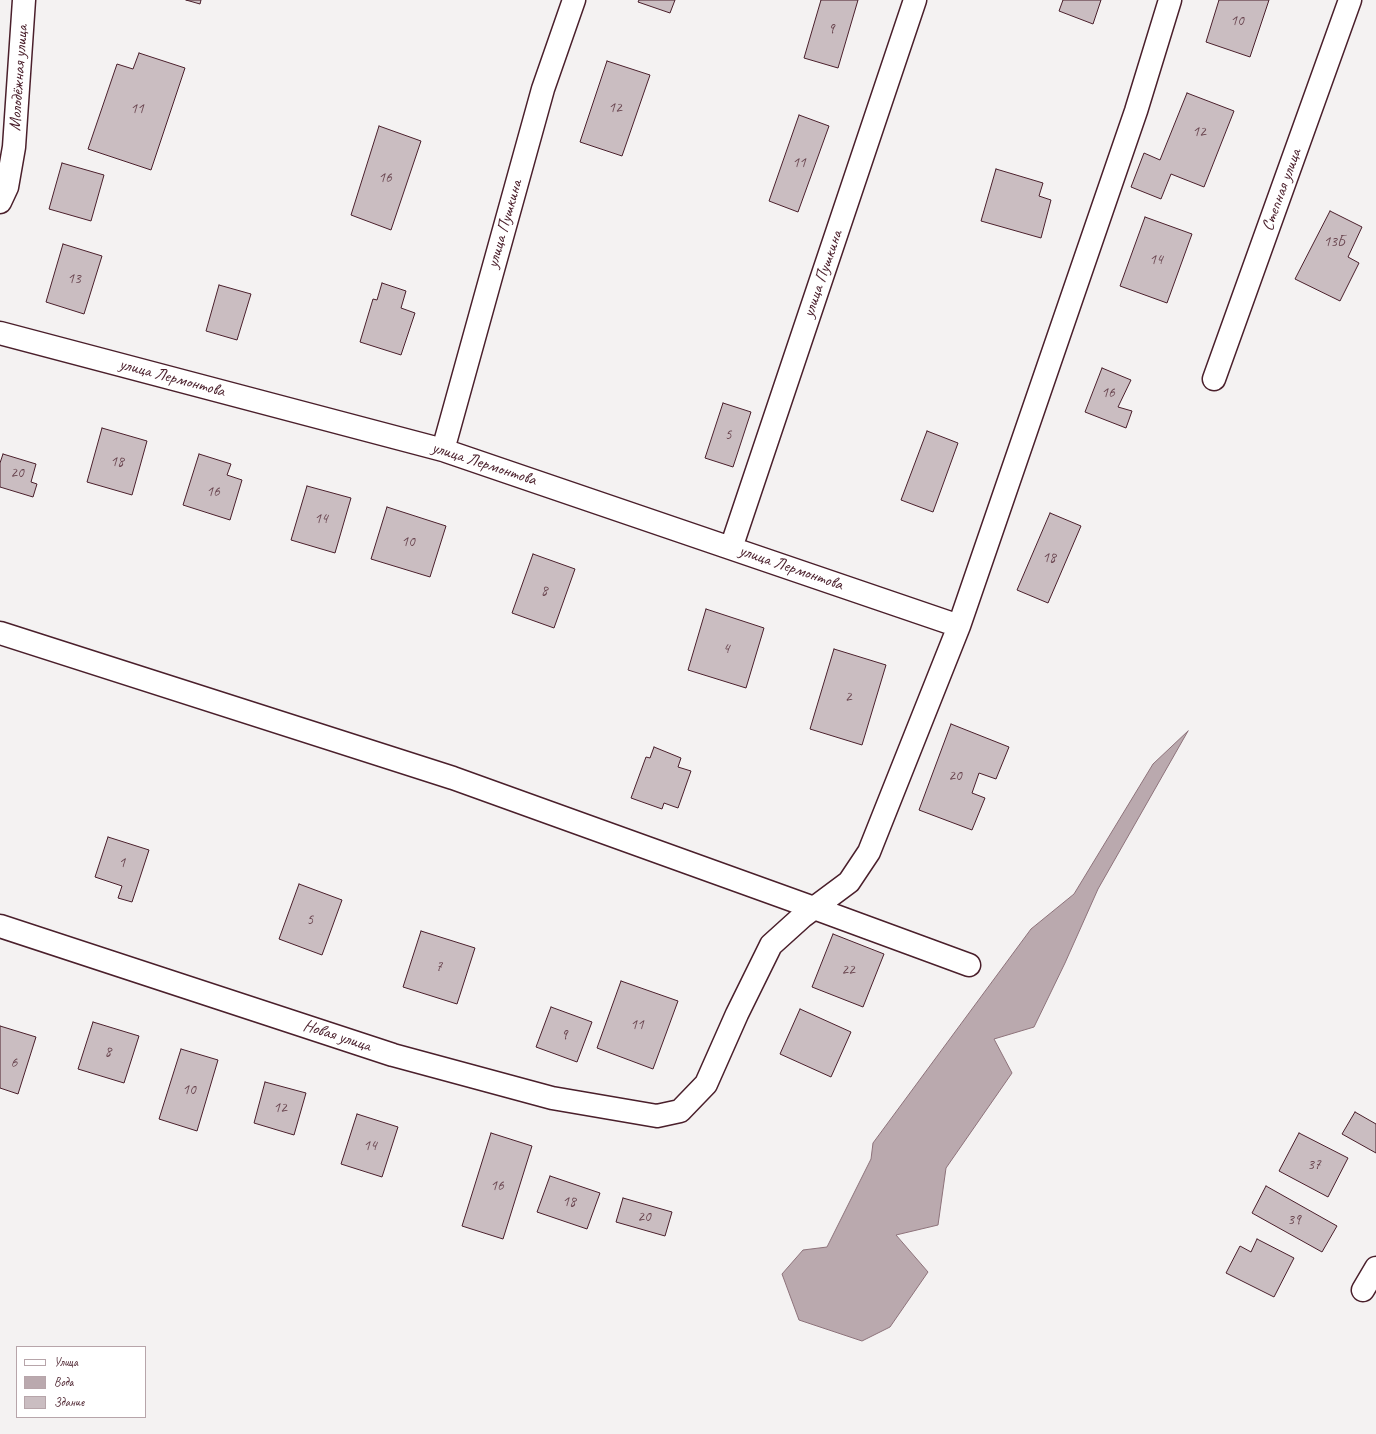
<!DOCTYPE html>
<meta charset="utf-8">
<style>
body{margin:0}
#map{position:relative;width:1376px;height:1434px;overflow:hidden;background:#f4f2f2;font-family:Caveat,sans-serif}
canvas{display:block}
.legend{position:absolute;left:16px;top:1346px;width:130px;height:72px;box-sizing:border-box;background:#fff;border:1px solid #b7a5aa;margin:0;padding:5px 7px;list-style:none;font-size:12px;color:#4a1f2b}
.legend li{display:flex;align-items:center;gap:8px;height:20px}
.legend b{width:20px;border:1px solid #b7a5aa}
</style>
<div id="map">
<canvas width="1376" height="1434"></canvas>
<ul class="legend">
<li><b style="height:5px;background:#fff"></b>Улица</li>
<li><b style="height:11px;background:#baa9ae"></b>Вода</li>
<li><b style="height:11px;background:#cabdc1"></b>Здание</li>
</ul>
</div>
<script>
const ctx = document.querySelector('canvas').getContext('2d');
ctx.lineJoin = 'round';
function paint(path, color) { ctx.fillStyle = color; ctx.fill(path, 'evenodd'); }
const shape = rows => new Path2D(rows.map(r => 'M' + r).join(''));
function trace(path, color, width, dash) { ctx.strokeStyle = color; ctx.lineWidth = width; ctx.lineCap = dash ? 'butt' : 'round'; ctx.setLineDash(dash || []); ctx.stroke(path); }
function drawText(font, color, halo, rows, align = 'center') {
  ctx.font = font + ' Caveat,sans-serif'; ctx.lineWidth = 3; ctx.setLineDash([]); ctx.textBaseline = 'middle'; ctx.strokeStyle = halo; ctx.fillStyle = color; for (const [text, x, y, turn = 0] of rows) {
    ctx.save(); ctx.translate(x, y); ctx.rotate((+turn || 0) * Math.PI / 180); ctx.textAlign = isNaN(turn) ? turn : align; if (halo) ctx.strokeText(text, 0, 0); ctx.fillText(text, 0, 0); ctx.restore();
  }
}
const water = shape([
 [1188,731,1098,889,1065,963,1034,1027,994,1039,1012,1073,946,1168,938,1225,896,1235,928,1272,890,1327,862,1341,799,1320,782,1274,803,1250,827,1247,871,1159,873,1143,1031,929,1074,894,1153,764,1188,731]
]);
paint(water, '#baa9ae');
trace(water, '#8d727a', 1);
const building = shape([
 [186,0,201,0,200,4,186,0],
 [639,0,675,0,670,13,638,2,639,0],
 [821,0,858,0,838,68,804,58,821,0],
 [1063,0,1101,0,1093,24,1059,11,1063,0],
 [1219,0,1269,0,1250,57,1206,42,1219,0],
 [139,53,185,68,151,170,88,149,117,64,133,69,139,53],
 [607,61,650,75,622,156,580,142,607,61],
 [1187,93,1234,111,1204,187,1171,174,1161,199,1131,187,1144,153,1160,160,1187,93],
 [799,115,829,126,798,212,769,201,799,115],
 [379,126,421,141,391,230,351,215,379,126],
 [62,163,104,175,91,221,49,209,62,163],
 [996,169,1043,183,1039,196,1051,200,1041,238,981,221,996,169],
 [1330,211,1362,227,1348,257,1359,263,1340,301,1295,279,1330,211],
 [1145,217,1192,234,1167,303,1120,286,1145,217],
 [63,244,102,256,84,314,46,302,63,244],
 [382,283,406,291,401,308,415,313,401,355,360,342,373,299,377,300,382,283],
 [219,285,251,294,237,340,206,331,219,285],
 [1102,368,1131,380,1118,407,1132,411,1126,428,1085,412,1102,368],
 [723,403,751,412,733,467,705,458,723,403],
 [102,428,147,441,132,495,87,482,102,428],
 [927,431,958,443,933,512,901,500,927,431],
 [3,454,36,464,31,482,37,484,33,497,0,487,0,463,3,454],
 [199,454,231,464,227,475,242,480,230,520,183,505,199,454],
 [307,486,351,498,335,553,291,540,307,486],
 [387,507,446,526,430,577,371,559,387,507],
 [1050,513,1081,526,1048,603,1017,590,1050,513],
 [533,554,575,569,554,628,512,613,533,554],
 [706,609,764,628,746,688,688,670,706,609],
 [834,649,886,665,862,745,810,729,834,649],
 [951,724,1009,747,996,779,979,773,972,793,985,798,972,830,919,810,951,724],
 [654,747,681,758,678,767,691,771,678,808,664,803,662,809,631,798,646,757,650,758,654,747],
 [108,837,149,850,132,902,118,898,122,886,95,877,108,837],
 [299,884,342,900,322,955,279,939,299,884],
 [421,931,475,948,457,1004,403,987,421,931],
 [833,934,884,954,863,1007,812,987,833,934],
 [621,981,678,1001,653,1069,597,1048,621,981],
 [551,1007,592,1022,577,1062,536,1047,551,1007],
 [800,1009,851,1032,831,1077,780,1054,800,1009],
 [93,1022,139,1036,124,1083,78,1069,93,1022],
 [0,1026,36,1037,18,1094,0,1088,0,1026],
 [181,1049,218,1060,197,1131,159,1119,181,1049],
 [265,1082,306,1093,294,1135,254,1123,265,1082],
 [1355,1112,1376,1124,1376,1153,1342,1134,1355,1112],
 [357,1114,398,1127,382,1177,341,1164,357,1114],
 [491,1133,532,1146,503,1239,462,1226,491,1133],
 [1299,1133,1348,1158,1328,1197,1279,1171,1299,1133],
 [550,1176,600,1193,587,1229,537,1212,550,1176],
 [1266,1186,1337,1226,1322,1252,1252,1213,1266,1186],
 [623,1198,672,1212,665,1236,616,1222,623,1198],
 [1257,1239,1294,1258,1274,1297,1226,1273,1240,1246,1251,1252,1257,1239]
]);
paint(building, '#cabdc1');
trace(building, '#4a1f2b', 1);
const minor = shape([
 [0,202,7,187,14,147,24,0],
 [0,333,443,450,959,626],
 [1214,379,1350,0],
 [443,450,543,89,574,0],
 [731,548,915,0],
 [0,633,453,778,814,908,969,965],
 [0,926,393,1055,552,1098,657,1116,680,1111,706,1084,737,1014,771,945,802,917,849,882,869,852,959,626,1136,111,1170,0],
 [1363,1290,1376,1268]
]);
trace(minor, '#4a1f2b', 25);
trace(minor, '#fff', 22);
drawText('15px', '#6a4650', null, [
 ["10",1237,21],
 ["9",831,29],
 ["12",615,108],
 ["11",137,109],
 ["12",1199,132],
 ["11",799,163],
 ["16",385,178],
 ["13Б",1334,242],
 ["14",1156,260],
 ["13",74,279],
 ["16",1108,393],
 ["5",728,435],
 ["18",117,462],
 ["20",17,473],
 ["16",213,492],
 ["14",321,519],
 ["10",408,542],
 ["18",1049,558],
 ["8",544,591],
 ["4",726,649],
 ["2",848,697],
 ["20",955,776],
 ["1",122,863],
 ["5",310,920],
 ["7",439,967],
 ["22",848,970],
 ["11",637,1025],
 ["9",564,1035],
 ["8",108,1052],
 ["6",14,1063],
 ["10",189,1090],
 ["12",280,1108],
 ["14",370,1146],
 ["37",1314,1165],
 ["16",497,1186],
 ["18",569,1202],
 ["20",644,1217],
 ["39",1294,1220]
]);
drawText('17px', '#4a1f2b', '#fff', [
 ["Молодёжная улица",19,78,-86],
 ["Степная улица",1282,190,-70],
 ["улица Пушкина",505,224,-74],
 ["улица Пушкина",823,274,-71],
 ["улица Лермонтова",172,378,15],
 ["улица Лермонтова",484,464,18],
 ["улица Лермонтова",791,568,19],
 ["Новая улица",337,1036,18]
]);
</script>
